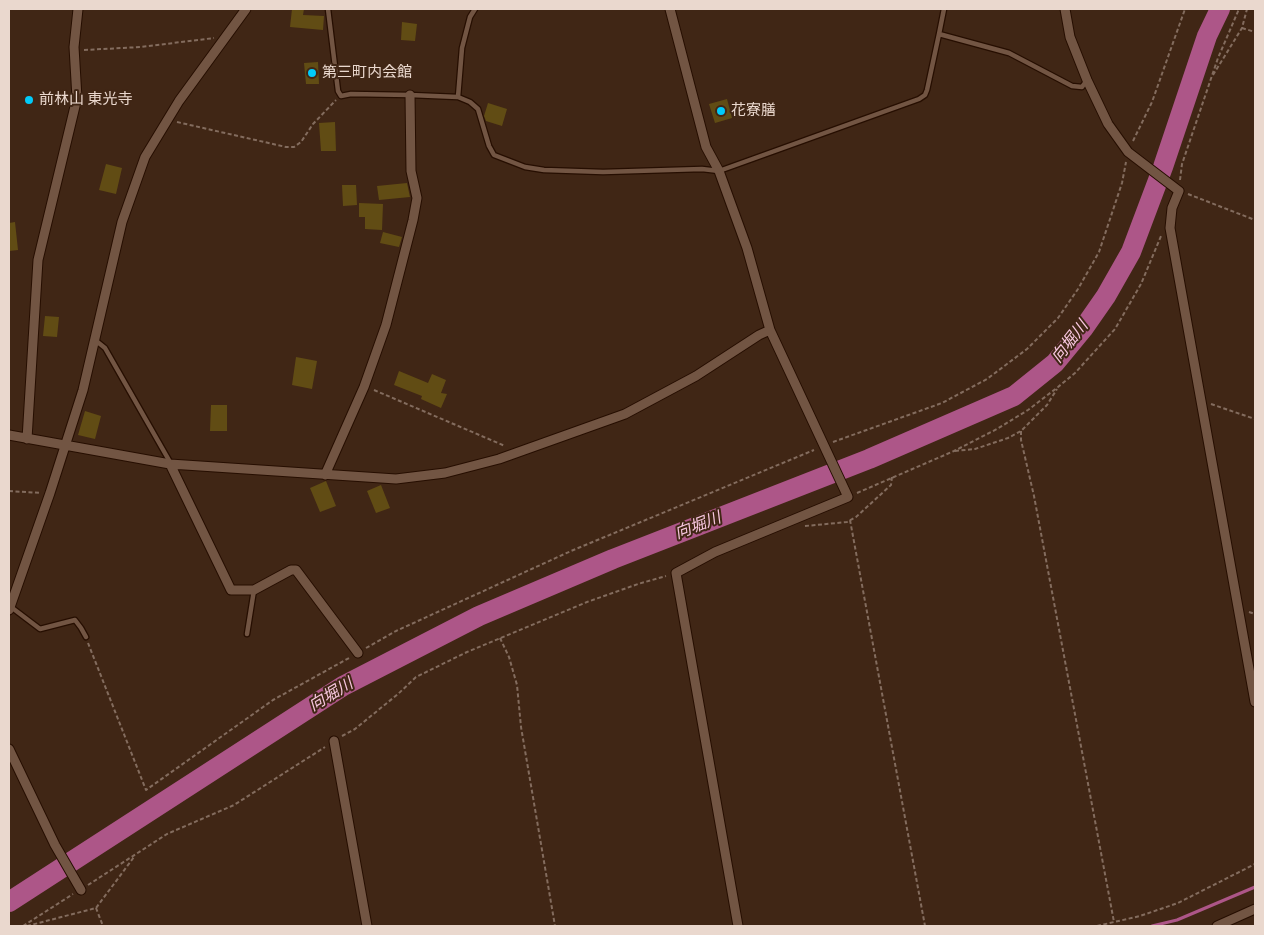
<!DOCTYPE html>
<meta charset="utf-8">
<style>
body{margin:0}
#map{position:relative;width:1264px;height:935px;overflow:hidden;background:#402615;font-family:"Fira Sans Condensed",sans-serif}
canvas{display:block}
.frame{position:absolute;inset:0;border:10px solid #ead8ce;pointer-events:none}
</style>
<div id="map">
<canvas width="1264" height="935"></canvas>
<div class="frame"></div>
</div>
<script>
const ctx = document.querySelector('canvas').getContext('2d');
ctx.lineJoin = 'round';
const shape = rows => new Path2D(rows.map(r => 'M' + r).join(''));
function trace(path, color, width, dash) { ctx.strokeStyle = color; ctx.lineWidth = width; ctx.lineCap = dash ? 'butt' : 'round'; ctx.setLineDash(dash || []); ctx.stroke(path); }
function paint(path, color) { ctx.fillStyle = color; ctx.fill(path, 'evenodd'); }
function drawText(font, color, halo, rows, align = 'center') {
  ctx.font = font + ' "Fira Sans Condensed","Noto Sans JP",sans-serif'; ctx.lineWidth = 4; ctx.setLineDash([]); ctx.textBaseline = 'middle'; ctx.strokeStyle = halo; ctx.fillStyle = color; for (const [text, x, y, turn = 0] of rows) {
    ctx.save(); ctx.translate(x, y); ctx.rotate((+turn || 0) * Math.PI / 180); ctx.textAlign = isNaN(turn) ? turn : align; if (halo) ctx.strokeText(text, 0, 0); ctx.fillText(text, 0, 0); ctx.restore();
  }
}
trace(shape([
 [1152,926,1177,920,1255,887]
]), '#ad5688', 3);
trace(shape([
 [9,902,343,686,479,616,613,559,869,459,1014,396,1055,363,1083,329,1106,296,1131,252,1163,167,1207,36,1220,9]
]), '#ad5688', 20);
paint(shape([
 [292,9,304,9,303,15,324,16,323,30,290,27],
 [402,22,417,24,415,41,401,40],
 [318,62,319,84,306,84,304,63],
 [727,99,732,118,715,123,709,104],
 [488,103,507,109,502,126,486,121,484,116],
 [335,122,336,151,321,151,319,123],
 [106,164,122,168,116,194,99,190],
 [407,183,410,197,379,200,377,186],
 [342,185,356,185,357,205,343,206],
 [359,203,383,204,382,230,365,229,365,217,359,217],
 [15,222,18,250,9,251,9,223],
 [383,232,402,237,399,247,380,243],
 [45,316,59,317,57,337,43,336],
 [296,357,317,361,312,389,292,385],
 [399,371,428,383,432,374,446,380,441,393,447,394,441,408,421,399,422,396,394,385],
 [211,405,227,405,227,431,210,431],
 [85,411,101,416,95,439,78,435],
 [326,481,336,506,320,512,310,488],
 [381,485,390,508,376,513,367,491]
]), '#614c14');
const lane = shape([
 [328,9,338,91,341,96,351,94,410,95,458,97,470,102,478,109,489,146,494,155,525,167,544,170,603,172,702,169,719,171,919,99,925,95,927,90,939,34,1009,53,1072,86,1082,87,1087,80],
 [939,34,944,9],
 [458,97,462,48,470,17,475,9],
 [95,340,105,348,170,462],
 [11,607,40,629,75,620,81,628,86,637],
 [247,634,254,590]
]);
const street = shape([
 [670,9,706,147,719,171,747,248,770,330,848,497,715,552,676,573,738,926],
 [1065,9,1070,37,1087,80,1108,124,1128,152,1179,191,1172,208,1170,228,1255,702],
 [9,435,170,464,396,479,445,473,499,459,625,414,696,376,759,335,770,330],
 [27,439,38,260,77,98,74,47,78,9],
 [170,464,231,590,254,590,291,570,296,570,358,653],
 [325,475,364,387,386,325,413,220,417,198,411,171,410,95],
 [9,610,50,493,83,390,122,222,145,157,179,101,246,9],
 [334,741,367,926],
 [9,749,55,845,81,890],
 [1217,926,1255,909]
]);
trace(lane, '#260e01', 7);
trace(street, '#260e01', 11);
trace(shape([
 [1242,28,1255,32],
 [84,50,141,47,214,38],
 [1213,75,1242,28,1247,9],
 [177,122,286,147,294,147,301,142,313,124,336,100],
 [1133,141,1152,102,1185,9],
 [1180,180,1182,164,1218,58,1239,9],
 [1188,194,1255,220],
 [374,390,505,446],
 [1211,404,1255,419],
 [1021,431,1021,440,1034,496,1114,922],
 [833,442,942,403,987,379,1027,349,1058,318,1078,289,1099,252,1122,183,1126,162],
 [955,451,975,449,1008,438,1021,431,1047,405,1057,389],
 [9,491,41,493],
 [857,493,954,451,997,429,1028,410,1058,387,1075,373,1115,329,1141,284,1161,236],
 [850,520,925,926],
 [805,526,847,522,856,517,891,485,892,477],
 [1249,612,1255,614],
 [500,638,509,657,517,685,521,727,555,926],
 [88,643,146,790,273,700,349,658],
 [366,648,396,631,571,551,814,450],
 [342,736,355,729,398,694,416,677,467,652,587,602,638,584,666,576],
 [88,885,167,834,234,805,325,747],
 [96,908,103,926],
 [23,926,73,894],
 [27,926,96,908,134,857],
 [1097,926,1140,916,1178,903,1255,864]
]), '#836c5e', 2, [4, 2.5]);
trace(lane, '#725543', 4.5);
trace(street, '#725543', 9);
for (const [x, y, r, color] of [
 [312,73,5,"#01cbf9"],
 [29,100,5,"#01cbf9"],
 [721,111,5,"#01cbf9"]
]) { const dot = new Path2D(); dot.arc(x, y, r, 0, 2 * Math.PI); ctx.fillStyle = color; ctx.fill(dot); trace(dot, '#402615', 2); }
drawText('15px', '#ead8ce', '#402615', [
 ["第三町内会館",322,73],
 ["前林山 東光寺",39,100],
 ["花寮膳",731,111]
], 'left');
drawText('italic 16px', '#f8c7e0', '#402615', [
 ["向堀川",1070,342,-52],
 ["向堀川",698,526,-21],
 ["向堀川",331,695,-31]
]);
</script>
